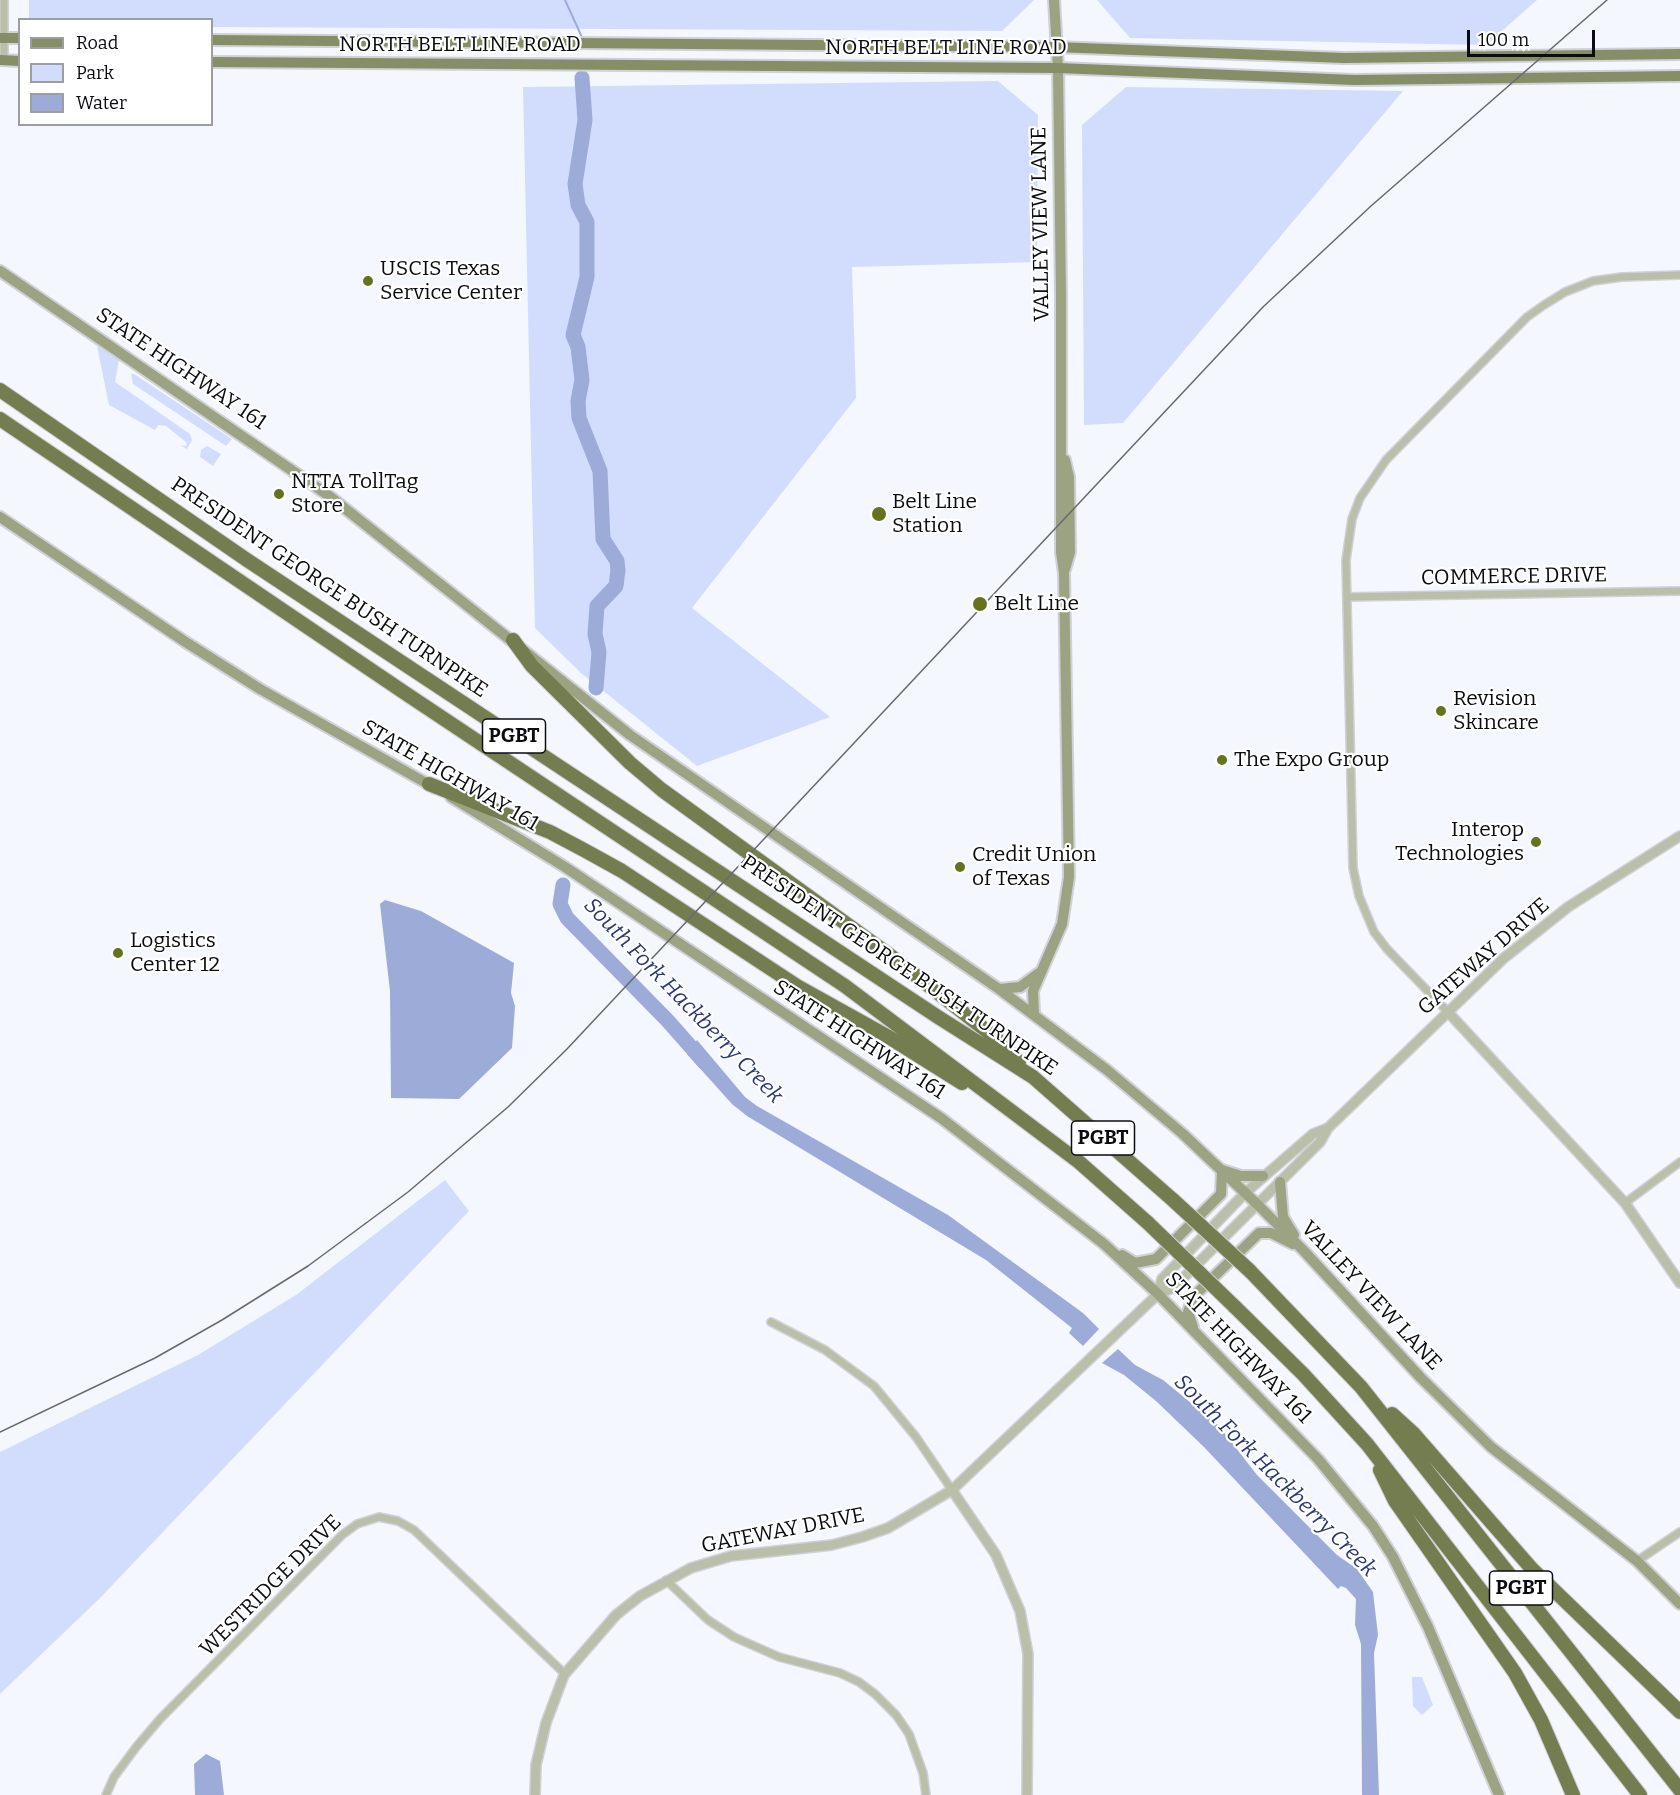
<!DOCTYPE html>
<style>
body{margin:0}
#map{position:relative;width:1680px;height:1795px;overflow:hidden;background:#f4f7fe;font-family:Bitter,serif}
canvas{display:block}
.legend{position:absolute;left:18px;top:18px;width:195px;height:108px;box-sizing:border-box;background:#fff;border:2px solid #9d9e9f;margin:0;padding:8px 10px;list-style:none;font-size:18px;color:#0b0c10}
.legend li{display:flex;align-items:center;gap:12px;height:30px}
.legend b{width:30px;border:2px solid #9d9e9f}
.scale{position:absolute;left:1467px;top:30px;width:128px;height:27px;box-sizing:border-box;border:3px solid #0b0c10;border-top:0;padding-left:8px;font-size:18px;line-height:21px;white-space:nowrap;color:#0b0c10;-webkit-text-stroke:4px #fff;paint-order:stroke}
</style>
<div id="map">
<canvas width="1680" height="1795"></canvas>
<ul class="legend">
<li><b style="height:8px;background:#868e67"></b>Road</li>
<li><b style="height:16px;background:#d2ddfd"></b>Park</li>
<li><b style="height:16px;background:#9cabd8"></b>Water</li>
</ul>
<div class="scale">100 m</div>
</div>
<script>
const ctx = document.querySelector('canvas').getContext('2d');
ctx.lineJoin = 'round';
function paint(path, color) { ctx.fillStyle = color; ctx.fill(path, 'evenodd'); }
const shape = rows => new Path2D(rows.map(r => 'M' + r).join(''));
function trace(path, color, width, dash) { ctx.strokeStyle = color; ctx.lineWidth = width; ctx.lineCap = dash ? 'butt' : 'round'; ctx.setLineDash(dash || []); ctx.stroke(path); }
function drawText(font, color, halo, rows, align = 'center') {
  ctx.font = font + ' Bitter,serif'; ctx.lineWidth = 4.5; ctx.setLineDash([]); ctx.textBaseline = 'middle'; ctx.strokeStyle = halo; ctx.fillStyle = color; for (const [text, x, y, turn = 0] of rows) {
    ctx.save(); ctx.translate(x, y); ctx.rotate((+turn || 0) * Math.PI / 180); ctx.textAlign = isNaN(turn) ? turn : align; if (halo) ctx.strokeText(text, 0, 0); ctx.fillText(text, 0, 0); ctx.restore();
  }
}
paint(shape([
 [29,0,1034,0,1002,31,212,27,212,20,29,19],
 [1097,0,1537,0,1486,45,1130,38],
 [998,81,1038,115,1037,262,852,267,856,398,692,608,830,717,697,766,581,673,535,628,523,87],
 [1126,87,1403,91,1123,423,1084,425,1082,125],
 [97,346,119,360,115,382,190,434,192,440,187,449,180,445,186,446,187,443,166,426,158,425,155,430,109,405],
 [131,374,134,374,232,439,226,446,133,384],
 [207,446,221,454,213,466,200,457,201,450],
 [445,1180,469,1211,100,1598,0,1694,0,1452,198,1355,296,1295],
 [1412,1677,1422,1677,1433,1705,1422,1715,1413,1706]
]), '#d2ddfd');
paint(shape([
 [385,900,421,911,514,963,511,993,515,1006,512,1048,459,1099,391,1098,390,991,380,904],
 [697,1040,745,1097,757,1106,948,1215,1083,1313,1099,1329,1083,1346,1069,1333,1072,1328,986,1260,747,1116,732,1104,687,1054],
 [1118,1349,1135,1365,1163,1380,1219,1426,1257,1475,1337,1555,1357,1569,1373,1592,1378,1635,1374,1653,1379,1795,1362,1795,1361,1644,1355,1625,1356,1599,1346,1588,1341,1586,1338,1589,1204,1447,1156,1401,1124,1375,1102,1363],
 [206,1754,220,1761,224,1795,195,1795,194,1764]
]), '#9cabd8');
trace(shape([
 [565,0,581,35]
]), '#9cabd8', 2);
trace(shape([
 [582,78,585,120,575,184,578,205,587,222,587,277,573,335,578,347,582,380,578,401,579,418,600,471,603,539,617,561,618,570,616,586,597,606,595,634,599,652,596,688],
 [563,885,560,904,567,918,668,1021,705,1063]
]), '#9cabd8', 15);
const minor = shape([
 [4,0,4,60],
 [1348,597,1680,591],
 [1447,1011,1387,949,1374,932,1359,896,1353,868,1346,560,1352,519,1360,498,1386,460,1527,317,1544,305,1565,292,1593,281,1622,277,1680,275],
 [1625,1203,1680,1162],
 [771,1322,825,1350,874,1386,916,1437,952,1490],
 [1637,1561,1680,1532],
 [666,1580,708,1620,734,1637,779,1657,840,1673,859,1682,875,1694,896,1715,909,1734,923,1773,926,1795],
 [106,1795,114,1777,137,1746,160,1719,342,1535,357,1524,379,1517,398,1521,414,1530,565,1674]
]);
const tertiary = shape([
 [1447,1011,1625,1203,1680,1283],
 [1158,1294,1162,1279,1245,1193,1313,1134,1328,1128],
 [952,1490,996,1555,1020,1611,1028,1654,1027,1795],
 [535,1795,536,1765,546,1723,564,1675,616,1615,640,1596,691,1568,731,1556,832,1545,862,1537,888,1528,952,1490,1158,1294,1173,1288,1320,1142,1328,1128,1504,958,1568,907,1680,836]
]);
const secondary = shape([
 [0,271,328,495,630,735,999,989,1107,1070,1183,1134,1258,1205,1303,1250,1421,1378,1491,1447,1637,1561,1680,1604],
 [1065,460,1069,477,1070,552,1065,569],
 [0,517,184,641,260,689,435,788],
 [451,797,565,867,941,1118,1104,1244,1158,1294,1318,1459,1373,1526,1393,1557,1428,1627,1499,1795],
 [1000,989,1020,987,1039,973],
 [1034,1014,1033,991,1062,924,1069,877,1064,573,1061,552,1061,297,1058,68,1054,0],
 [1280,1182,1283,1217,1294,1235],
 [1122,1255,1135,1263,1156,1259,1221,1194,1222,1170,1241,1176,1263,1176],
 [1193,1327,1188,1312,1193,1297,1259,1233,1271,1233,1293,1244]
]);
const primary = shape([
 [0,38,20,38],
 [212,40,1055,47,1344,58,1680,54],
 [0,60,20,61],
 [212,62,1058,68,1354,80,1680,76]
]);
const motorway = shape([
 [0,390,247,560,938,1017,1033,1077,1173,1200],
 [0,419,405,693,845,986,1079,1162,1148,1223],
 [513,640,532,666,630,763,662,790,892,957,997,1039,1019,1062],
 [429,784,550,832,584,850,622,871,797,986,887,1036,962,1083],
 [1250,1271,1361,1387,1680,1790],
 [1234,1306,1303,1374,1367,1444,1640,1795],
 [1392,1414,1414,1434,1532,1569,1680,1712],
 [1380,1470,1395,1501,1515,1673,1541,1720,1573,1795]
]);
trace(minor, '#cfd1d8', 10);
trace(tertiary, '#cfd1d8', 12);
trace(secondary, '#cfd1d8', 14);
trace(primary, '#cfd1d8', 14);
trace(motorway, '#cfd1d8', 16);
trace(minor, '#b9bfa9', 7);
trace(tertiary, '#b9bfa9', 9);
trace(secondary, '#9ba383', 10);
trace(primary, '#868e67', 10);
trace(motorway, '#747d4f', 14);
trace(shape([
 [0,1432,155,1358,222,1320,308,1266,408,1192,508,1107,567,1049,1263,307,1371,206,1607,0]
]), '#68696f', 1.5);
const motorwayBridge = shape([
 [1173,1200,1250,1271],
 [1148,1223,1234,1306]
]);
trace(motorwayBridge, '#cfd1d8', 16, []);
trace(motorwayBridge, '#747d4f', 14);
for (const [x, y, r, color] of [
 [368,281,6,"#66731e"],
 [279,494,6,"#66731e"],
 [879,514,8,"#66731e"],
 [980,604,8,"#66731e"],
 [1441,711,6,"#66731e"],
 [1222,760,6,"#66731e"],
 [1536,842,6,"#66731e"],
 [960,867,6,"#66731e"],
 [118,953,6,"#66731e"]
]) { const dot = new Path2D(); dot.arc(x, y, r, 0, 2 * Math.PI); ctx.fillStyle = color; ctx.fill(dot); trace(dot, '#fff', 2); }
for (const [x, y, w] of [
 [514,736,63],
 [1103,1138,63],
 [1521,1588,63]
]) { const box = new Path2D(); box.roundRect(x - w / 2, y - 17, w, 34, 4.5); ctx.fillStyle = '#fff'; ctx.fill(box); trace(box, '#0b0c10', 1.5); }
drawText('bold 20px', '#0b0c10', null, [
 ["PGBT",514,736],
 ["PGBT",1103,1138],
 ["PGBT",1521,1588]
]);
drawText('21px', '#0b0c10', '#fff', [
 ["NORTH BELT LINE ROAD",460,45],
 ["NORTH BELT LINE ROAD",946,48],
 ["VALLEY VIEW LANE",1041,224,-91],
 ["STATE HIGHWAY 161",181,369,34],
 ["COMMERCE DRIVE",1514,577,-1],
 ["PRESIDENT GEORGE BUSH TURNPIKE",329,588,34],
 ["STATE HIGHWAY 161",450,776,30],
 ["GATEWAY DRIVE",1484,957,-41],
 ["PRESIDENT GEORGE BUSH TURNPIKE",899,966,34],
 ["STATE HIGHWAY 161",859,1040,33],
 ["VALLEY VIEW LANE",1371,1296,47],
 ["STATE HIGHWAY 161",1238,1348,46],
 ["GATEWAY DRIVE",783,1531,-11],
 ["WESTRIDGE DRIVE",271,1586,-45]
]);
drawText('21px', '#0b0c10', '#fff', [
 ["USCIS Texas",380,269],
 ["Service Center",380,293],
 ["NTTA TollTag",291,482],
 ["Store",291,506],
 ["Belt Line",892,502],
 ["Station",892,526],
 ["Belt Line",994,604],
 ["Revision",1453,699],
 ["Skincare",1453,723],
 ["The Expo Group",1234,760],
 ["Interop",1524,830,"right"],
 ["Technologies",1524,854,"right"],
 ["Credit Union",972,855],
 ["of Texas",972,879],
 ["Logistics",130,941],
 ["Center 12",130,965]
], 'left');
drawText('italic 22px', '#2c3971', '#fff', [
 ["South Fork Hackberry Creek",683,1001,46],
 ["South Fork Hackberry Creek",1275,1476,45]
]);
</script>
